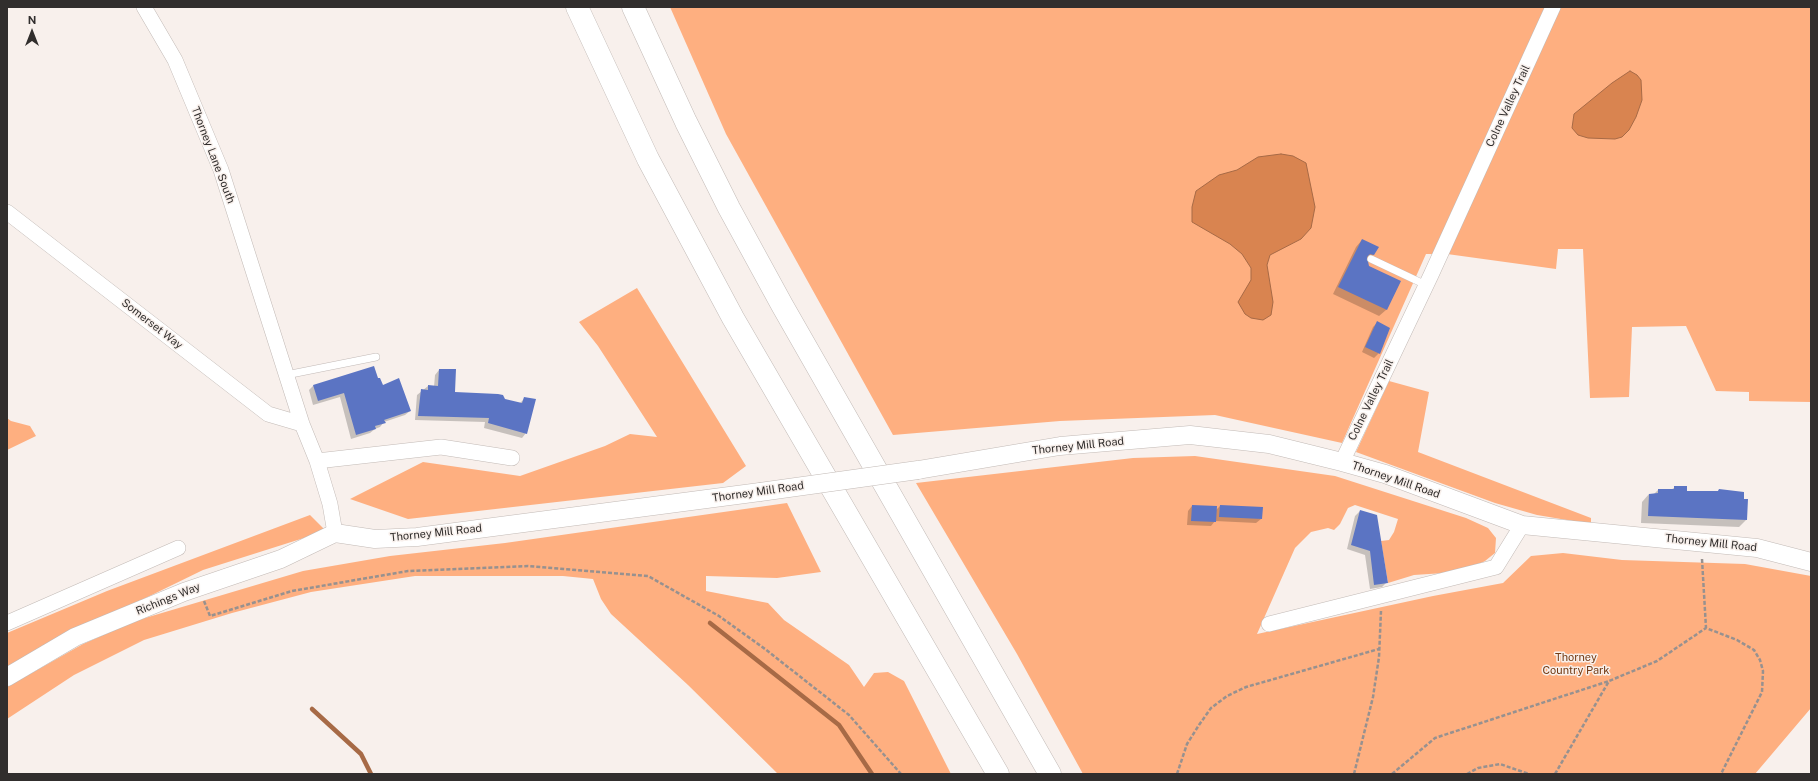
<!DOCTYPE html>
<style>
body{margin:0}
#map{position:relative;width:1818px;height:781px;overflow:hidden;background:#f8f0ec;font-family:"Public Sans",sans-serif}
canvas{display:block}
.frame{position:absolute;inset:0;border:8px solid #312e2d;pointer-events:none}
.north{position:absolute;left:12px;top:12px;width:40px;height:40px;-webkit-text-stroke:3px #f8f0ec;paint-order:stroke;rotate:0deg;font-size:11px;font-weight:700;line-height:16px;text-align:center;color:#312e2d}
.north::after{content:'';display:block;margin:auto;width:14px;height:18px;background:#312e2d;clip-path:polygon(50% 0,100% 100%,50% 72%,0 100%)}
</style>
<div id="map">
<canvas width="1818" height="781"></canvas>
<div class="frame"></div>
<div class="north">N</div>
</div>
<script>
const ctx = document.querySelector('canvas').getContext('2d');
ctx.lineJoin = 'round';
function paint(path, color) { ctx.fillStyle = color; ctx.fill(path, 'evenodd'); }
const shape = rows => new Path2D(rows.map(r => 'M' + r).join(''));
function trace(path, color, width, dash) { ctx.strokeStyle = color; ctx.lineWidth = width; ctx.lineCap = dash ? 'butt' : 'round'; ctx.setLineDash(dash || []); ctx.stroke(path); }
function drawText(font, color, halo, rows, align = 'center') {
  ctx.font = font + ' "Public Sans",sans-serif'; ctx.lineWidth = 3; ctx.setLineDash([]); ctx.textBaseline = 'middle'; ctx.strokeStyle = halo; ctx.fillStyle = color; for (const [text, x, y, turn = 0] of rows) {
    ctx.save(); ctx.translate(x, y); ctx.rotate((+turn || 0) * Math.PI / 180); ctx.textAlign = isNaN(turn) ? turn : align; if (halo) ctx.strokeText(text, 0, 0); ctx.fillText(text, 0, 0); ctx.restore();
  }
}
paint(shape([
 [670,7,1811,7,1811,402,1749,401,1749,392,1716,391,1686,326,1632,327,1629,397,1590,398,1583,249,1558,249,1556,269,1447,254,1426,254,1342,443,1215,415,1060,421,893,435,726,134],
 [637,288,746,466,723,483,408,519,350,499,423,462,520,476,605,446,630,434,657,437,598,346,579,322],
 [1389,381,1429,392,1418,452,1591,518,1591,524,1537,515,1495,503,1356,452],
 [7,418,11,421,30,426,36,436,7,450],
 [1195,456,1335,476,1466,518,1488,528,1496,538,1495,553,1485,561,1473,567,1459,572,1414,575,1388,583,1381,541,1389,540,1394,532,1398,519,1355,505,1348,508,1340,524,1334,530,1328,528,1311,532,1295,548,1257,634,1433,596,1503,583,1531,556,1563,553,1622,560,1745,564,1811,576,1811,708,1755,774,1083,774,1017,654,916,483,1133,458],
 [787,503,821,572,777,578,706,576,706,591,768,603,784,620,849,665,864,687,874,673,888,672,904,681,951,774,778,774,688,685,611,614,601,599,593,579,563,576,415,576,311,592,232,613,144,640,74,675,7,719,7,687,83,644,135,621,303,571,390,556,505,543],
 [310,515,326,531,203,570,76,632,7,670,7,633,107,591]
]), '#feaf80');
const water = shape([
 [1630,71,1637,75,1641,80,1642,100,1636,117,1629,130,1622,137,1615,139,1588,138,1578,135,1572,128,1574,114,1612,83,1630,71],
 [1281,154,1293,156,1306,163,1315,207,1311,228,1301,239,1270,255,1267,265,1273,302,1271,315,1263,320,1251,318,1245,314,1238,302,1251,280,1251,268,1242,254,1230,244,1192,222,1192,207,1196,191,1219,175,1237,170,1258,157,1281,154]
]);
paint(water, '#d98450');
trace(water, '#a76a46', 1);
paint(shape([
 [1362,240,1374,254,1367,261,1368,266,1400,282,1386,310,1379,316,1333,294,1356,247],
 [1377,323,1379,353,1374,358,1362,352,1373,327],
 [439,370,454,393,520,403,525,398,526,433,522,438,484,428,485,422,415,420,417,395,428,386,434,387,435,375],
 [377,379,382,386,410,411,405,415,384,422,380,427,375,429,370,433,351,439,340,397,313,405,309,390,313,386],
 [1675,487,1686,492,1717,492,1719,490,1746,520,1739,527,1641,523,1642,502,1649,494,1654,494,1658,490,1671,490],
 [1192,506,1215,511,1220,506,1261,519,1256,523,1215,521,1211,526,1187,525,1188,511],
 [1360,511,1387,582,1382,587,1370,589,1365,555,1347,549,1355,516]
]), '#0003');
trace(shape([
 [710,623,839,725,872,774],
 [312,709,361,754,371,774]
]), '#a76a46', 4.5);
paint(shape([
 [1362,239,1379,247,1374,255,1370,254,1367,257,1369,266,1401,281,1387,310,1338,287],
 [1377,321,1390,328,1380,354,1365,347],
 [374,366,378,378,380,378,383,385,399,378,411,411,384,420,386,423,375,426,376,429,356,435,344,393,318,401,313,385],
 [439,369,456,369,455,392,498,394,503,395,505,399,522,403,524,397,536,399,527,434,488,423,489,418,418,416,421,389,428,390,428,385,438,386],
 [1674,486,1687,486,1687,491,1718,491,1719,489,1744,492,1744,499,1748,499,1747,520,1648,516,1649,494,1658,493,1658,489,1674,489],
 [1192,505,1217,506,1216,522,1191,521],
 [1220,505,1263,507,1262,519,1219,517],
 [1360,510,1377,515,1388,583,1374,585,1370,551,1351,545]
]), '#5b74c3');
const service = shape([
 [1371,259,1426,285],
 [286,375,376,357]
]);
const minor = shape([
 [144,7,175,60,221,170,302,424,317,461,330,504,335,533],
 [7,212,268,414,302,424],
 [317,461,441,447,512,458],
 [1342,462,1431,275,1553,7],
 [7,623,178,548],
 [1269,624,1496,567,1522,525]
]);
const tertiary = shape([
 [918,470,1060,446,1190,435,1269,444,1342,462,1385,474,1522,525,1757,548,1811,562],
 [7,677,75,637,184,592,281,559,335,533,375,539,417,537,760,492]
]);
const motorway = shape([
 [577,7,648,159,733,318,998,774],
 [633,7,686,122,729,208,782,305,1050,774]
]);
trace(service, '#c2bab6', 8);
trace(minor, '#c2bab6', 16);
trace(tertiary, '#c2bab6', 19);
trace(motorway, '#c2bab6', 23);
trace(shape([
 [1702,559,1706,628,1737,640,1754,650,1760,660,1763,671,1762,692,1721,774],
 [204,601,210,616,292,591,408,571,528,566,648,576,719,616,765,649,849,715,901,774],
 [1177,774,1187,744,1199,725,1211,708,1227,696,1246,687,1379,649],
 [1354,774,1373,697,1379,657,1381,611],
 [1392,774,1435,738,1609,681],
 [1467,774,1478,768,1500,764,1529,774],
 [1555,774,1609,681,1657,661,1706,628]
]), '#97918f', 2.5, [4, 2]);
trace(service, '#fff', 7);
trace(minor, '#fff', 15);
trace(tertiary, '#fff', 18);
trace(motorway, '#fff', 22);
const tertiaryBridge = shape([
 [760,492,918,470]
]);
trace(tertiaryBridge, '#c2bab6', 19, []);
trace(tertiaryBridge, '#fff', 18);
drawText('11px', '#312e2d', '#f8f0ec', [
 ["Colne Valley Trail",1508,106,-65],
 ["Thorney Lane South",213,155,69],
 ["Somerset Way",152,324,38],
 ["Colne Valley Trail",1371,400,-64],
 ["Thorney Mill Road",1078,446,-6],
 ["Thorney Mill Road",1396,480,19],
 ["Thorney Mill Road",758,492,-8],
 ["Thorney Mill Road",436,533,-6],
 ["Thorney Mill Road",1711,543,6],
 ["Richings Way",168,599,-22]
]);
drawText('11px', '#723a13', '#f8f0ec', [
 ["Thorney",1576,658],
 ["Country Park",1576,671]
]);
</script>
